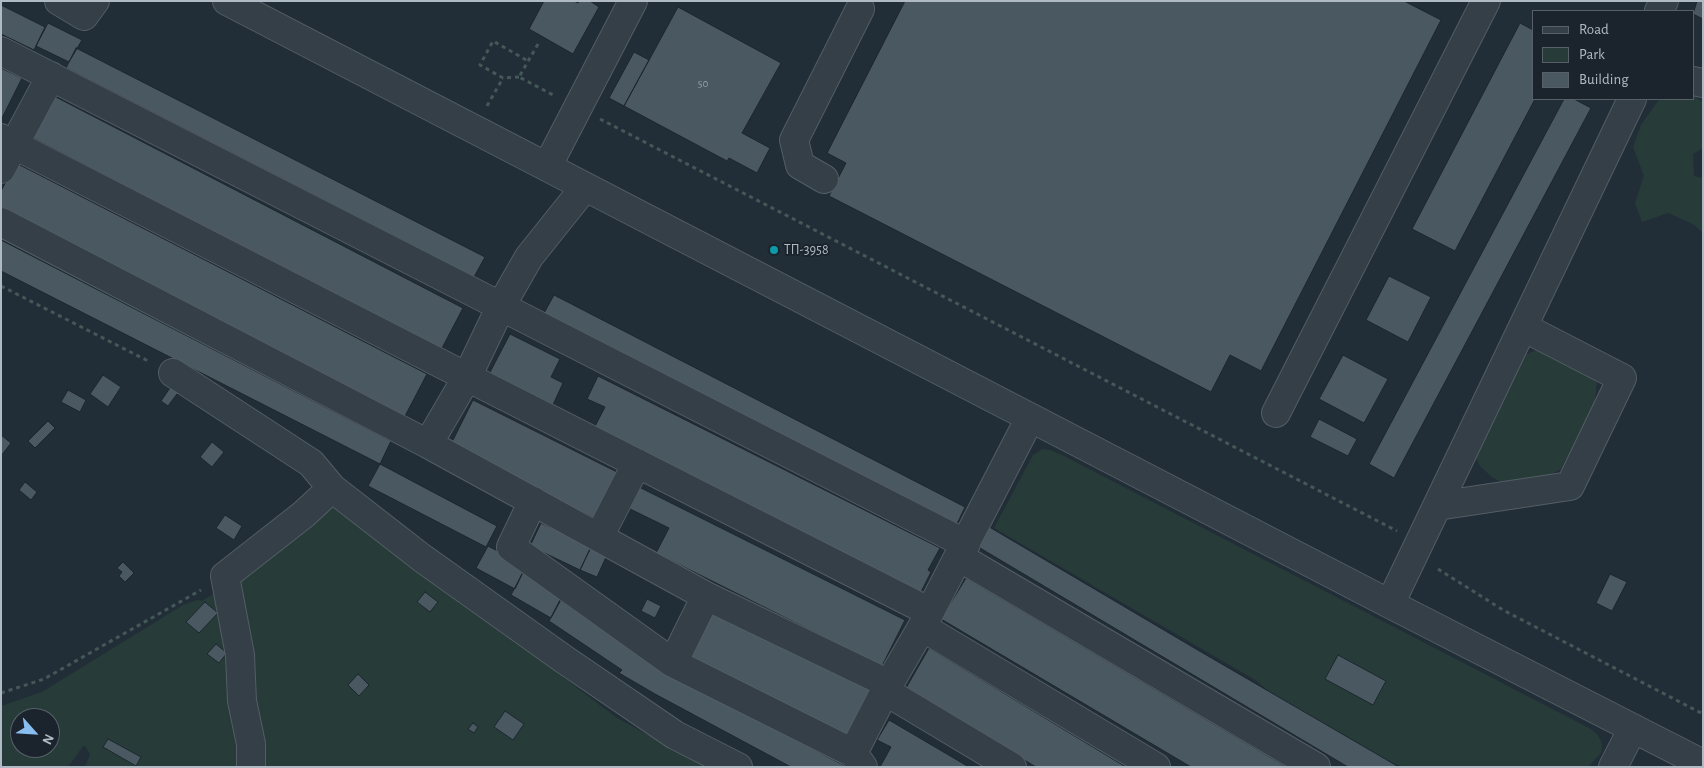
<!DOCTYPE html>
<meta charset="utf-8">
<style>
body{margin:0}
#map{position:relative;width:1704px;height:768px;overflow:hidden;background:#222e37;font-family:"Alegreya Sans",sans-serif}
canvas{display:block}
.frame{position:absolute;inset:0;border:2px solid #b0bac4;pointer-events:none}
.legend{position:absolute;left:1532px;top:10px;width:162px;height:90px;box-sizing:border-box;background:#1b242c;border:1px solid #576069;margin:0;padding:6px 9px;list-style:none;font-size:15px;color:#b0bac4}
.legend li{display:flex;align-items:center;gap:10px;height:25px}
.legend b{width:25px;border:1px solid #576069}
.north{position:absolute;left:10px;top:708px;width:50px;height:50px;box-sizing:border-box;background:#1b242c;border:1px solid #576069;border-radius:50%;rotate:116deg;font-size:14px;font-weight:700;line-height:20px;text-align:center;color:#b0bac4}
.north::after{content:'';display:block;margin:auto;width:18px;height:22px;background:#89bef0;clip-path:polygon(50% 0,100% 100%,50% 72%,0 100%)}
</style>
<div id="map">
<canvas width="1704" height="768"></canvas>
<div class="frame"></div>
<ul class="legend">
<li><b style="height:6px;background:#353f47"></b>Road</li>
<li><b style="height:14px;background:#273c39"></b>Park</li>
<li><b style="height:14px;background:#4a5862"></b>Building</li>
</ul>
<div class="north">N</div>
</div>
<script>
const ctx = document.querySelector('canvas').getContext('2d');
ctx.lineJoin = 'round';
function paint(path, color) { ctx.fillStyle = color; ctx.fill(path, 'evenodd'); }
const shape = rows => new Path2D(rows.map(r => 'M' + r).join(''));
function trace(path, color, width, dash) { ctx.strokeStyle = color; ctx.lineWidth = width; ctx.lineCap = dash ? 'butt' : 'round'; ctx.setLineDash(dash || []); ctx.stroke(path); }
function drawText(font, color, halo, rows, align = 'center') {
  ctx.font = font + ' "Alegreya Sans",sans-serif'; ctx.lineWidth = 4; ctx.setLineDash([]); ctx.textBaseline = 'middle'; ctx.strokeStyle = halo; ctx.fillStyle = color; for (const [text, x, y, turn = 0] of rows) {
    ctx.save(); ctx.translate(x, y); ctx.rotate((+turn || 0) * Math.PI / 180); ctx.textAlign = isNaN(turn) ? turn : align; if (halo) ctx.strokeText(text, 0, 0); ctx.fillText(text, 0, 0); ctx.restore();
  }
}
paint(shape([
 [1693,96,1696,97,1703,103,1703,148,1693,154,1694,176,1703,178,1703,233,1693,224,1668,213,1642,222,1635,203,1644,176,1633,147,1641,125,1658,101,1663,99,1693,99],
 [1541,348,1597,380,1595,400,1592,409,1561,469,1550,475,1544,477,1507,481,1499,481,1492,477,1480,466,1476,458,1477,449,1520,362,1525,355],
 [1043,449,1050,450,1062,455,1589,728,1597,734,1601,741,1602,747,1601,753,1588,767,1405,767,1376,758,1285,706,1257,681,994,528,1033,455],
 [331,502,617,718,707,767,85,767,90,754,85,746,83,746,68,767,1,767,1,706,42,692,183,605,197,600,202,601,239,578],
 [20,718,50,718,50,748,20,748]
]), '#273c39');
const building = shape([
 [544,1,574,1,578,3,579,1,590,1,599,7,573,54,529,29,544,1],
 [905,1,1404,1,1441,20,1261,371,1230,355,1211,392,829,196,846,163,827,153,905,1],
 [1697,1,1703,1,1703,19,1693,14,1697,1],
 [1,5,45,27,34,50,1,34,1,5],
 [678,7,781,63,742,133,770,148,757,173,729,158,727,161,624,106,678,7],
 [48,23,82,40,69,62,36,46,48,23],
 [1520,23,1533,30,1533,99,1535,99,1455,251,1412,229,1520,23],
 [76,48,485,257,474,277,66,68,76,48],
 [634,52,649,60,624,106,609,98,634,52],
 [1,68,22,78,2,118,1,118,1,68],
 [52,95,463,308,441,350,31,137,52,95],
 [1564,99,1574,99,1591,108,1394,478,1369,464,1564,99],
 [16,163,427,374,404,418,1,210,1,191,16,163],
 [1,240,391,441,380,464,1,271,1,240],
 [770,245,780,250,778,255,767,250,770,245],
 [1389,276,1431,297,1408,342,1366,320,1389,276],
 [554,295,965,507,955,528,543,315,554,295],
 [510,334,560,359,551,377,563,383,552,407,488,376,510,334],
 [1343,355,1388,379,1364,423,1319,399,1343,355],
 [103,375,121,387,108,407,90,394,103,375],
 [598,376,940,548,928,570,931,572,918,598,592,432,605,407,587,399,598,376],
 [174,382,183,389,178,395,177,394,168,406,161,401,174,382],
 [68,390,86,400,80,412,61,402,68,390],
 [473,400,619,473,596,519,450,446,473,400],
 [1319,419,1357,439,1348,456,1310,437,1319,419],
 [48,421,55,428,35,448,28,441,48,421],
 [1,435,11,443,1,456,1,435],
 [212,442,224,452,212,467,200,457,212,442],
 [380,464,497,526,486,547,368,486,380,464],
 [25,482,37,492,31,500,19,490,25,482],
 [635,485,905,620,882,666,656,553,669,528,624,506,635,485],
 [225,515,242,526,234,540,216,528,225,515],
 [541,523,591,547,580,570,530,546,541,523],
 [986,525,1196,649,1399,767,1348,767,975,545,986,525],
 [488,546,526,566,515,589,476,568,488,546],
 [591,547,607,555,597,577,580,570,591,547],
 [123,562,134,573,125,582,119,576,122,572,117,568,123,562],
 [523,572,563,596,551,618,511,595,523,572],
 [1610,574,1627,582,1612,611,1596,603,1610,574],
 [966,578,1287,767,1191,767,941,619,966,578],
 [425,592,438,602,430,612,417,602,425,592],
 [647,599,661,606,655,618,641,611,647,599],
 [560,600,634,648,670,674,847,767,791,767,655,694,619,673,622,670,549,621,560,600],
 [205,602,218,613,199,633,186,622,205,602],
 [711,610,870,690,846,736,687,657,711,610],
 [216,644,227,653,219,663,207,654,216,644],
 [929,648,1126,767,1036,767,906,688,929,648],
 [1338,655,1386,681,1373,705,1325,679,1338,655],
 [358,674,369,685,359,696,348,685,358,674],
 [505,711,524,724,513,740,494,727,505,711],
 [889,720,969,767,880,767,891,747,877,740,889,720],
 [473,723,478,727,474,733,468,729,473,723],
 [108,739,141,757,136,766,103,747,108,739]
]);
paint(building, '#4a5862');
trace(building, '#1d262e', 1);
const minor = shape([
 [59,1,84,16,95,1],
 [227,1,1390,604,1703,764],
 [1659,11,1664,1],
 [1,51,966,544],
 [1693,81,1703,83],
 [1,138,467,377,930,612],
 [547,167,633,1],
 [1,169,51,76],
 [824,179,800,165,794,140,860,9],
 [585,187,529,257,501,306,467,377,428,444,706,596,889,684],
 [1,222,428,444],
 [173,373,311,463,332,488,422,558,565,660,675,735,738,767],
 [1276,413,1486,1],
 [533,501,511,547,673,663],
 [1437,506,1570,486,1622,378,1523,327],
 [599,537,637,463],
 [959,557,1316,767],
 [706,596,673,663,853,753],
 [1390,604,1632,99],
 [922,627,1156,767],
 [885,691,1012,767],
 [251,767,251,744,242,701,240,655,225,576,304,514,332,488],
 [863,767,853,753,885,691,922,627,1030,418],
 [1613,767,1633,728]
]);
trace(minor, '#535d65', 30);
trace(shape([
 [538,44,519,77,555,96],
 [519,77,503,78,480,65,493,41,528,61],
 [487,106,503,78],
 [600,119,1397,531],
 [1,286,150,362],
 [1438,569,1503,610,1703,714],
 [1,693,44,679,201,590]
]), '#455858', 3, [4, 4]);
trace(minor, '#353f47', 28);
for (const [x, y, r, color] of [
 [774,250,5,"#0f9aa8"]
]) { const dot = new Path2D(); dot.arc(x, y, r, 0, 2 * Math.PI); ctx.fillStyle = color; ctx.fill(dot); trace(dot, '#1b242c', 2); }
drawText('11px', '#96a2ac', null, [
 ["50",703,84]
]);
drawText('14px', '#b0bac4', '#1b242c', [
 ["ТП-3958",784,250]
], 'left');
</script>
